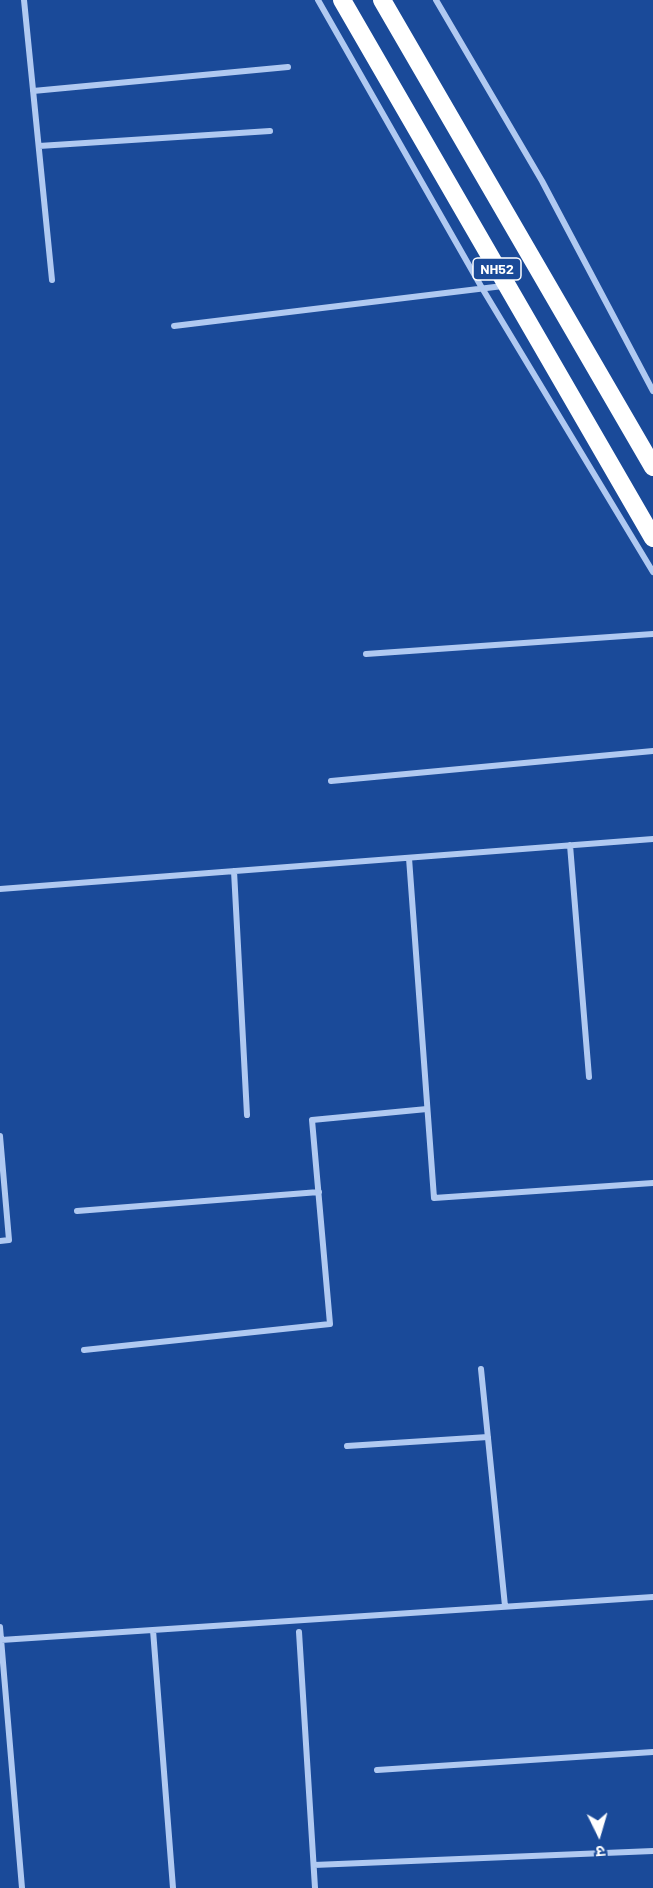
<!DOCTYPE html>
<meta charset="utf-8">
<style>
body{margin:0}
#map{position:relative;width:653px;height:1888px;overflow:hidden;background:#1a4a99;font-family:Barlow,"Noto Sans Devanagari",sans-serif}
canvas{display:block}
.north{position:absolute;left:569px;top:1804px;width:60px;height:60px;-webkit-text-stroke:4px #1a4a99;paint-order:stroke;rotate:175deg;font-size:16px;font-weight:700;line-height:24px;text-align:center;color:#fff}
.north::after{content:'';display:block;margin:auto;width:21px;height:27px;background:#fff;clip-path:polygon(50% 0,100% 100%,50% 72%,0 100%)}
</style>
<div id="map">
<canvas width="653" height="1888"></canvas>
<div class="north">उ</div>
</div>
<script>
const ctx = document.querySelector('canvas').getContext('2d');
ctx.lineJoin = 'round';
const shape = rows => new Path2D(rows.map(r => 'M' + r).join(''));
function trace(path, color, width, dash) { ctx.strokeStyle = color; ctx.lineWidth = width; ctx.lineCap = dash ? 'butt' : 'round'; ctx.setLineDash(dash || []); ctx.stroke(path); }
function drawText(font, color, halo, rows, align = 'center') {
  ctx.font = font + ' Barlow,sans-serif'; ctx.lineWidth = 4.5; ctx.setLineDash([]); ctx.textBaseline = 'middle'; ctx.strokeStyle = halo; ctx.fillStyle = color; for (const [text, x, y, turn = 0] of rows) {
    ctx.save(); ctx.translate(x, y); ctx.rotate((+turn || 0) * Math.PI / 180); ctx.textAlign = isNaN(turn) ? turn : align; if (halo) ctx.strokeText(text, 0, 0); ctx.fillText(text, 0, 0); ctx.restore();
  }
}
trace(shape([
 [24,0,52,280],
 [318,0,482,288,653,572],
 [436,0,542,181,653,391],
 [33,91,288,67],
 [39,146,270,131],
 [174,326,503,286],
 [366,654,653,634],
 [331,781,653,751],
 [570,845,589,1077],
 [409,858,434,1198,653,1183],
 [234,871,247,1115],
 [0,889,653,839],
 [0,1136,9,1240,0,1241],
 [77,1211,319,1192],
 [84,1350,330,1324,312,1120,427,1109],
 [481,1369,505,1606],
 [347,1446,488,1437],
 [0,1627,22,1888],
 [153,1630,173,1888],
 [299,1632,315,1888],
 [1,1640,653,1597],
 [377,1770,653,1752],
 [314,1865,653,1851]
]), '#b0c9f1', 6);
trace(shape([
 [342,0,653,538],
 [382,0,653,467]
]), '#fff', 18);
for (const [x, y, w] of [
 [497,269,48]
]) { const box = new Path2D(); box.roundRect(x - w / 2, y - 11, w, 22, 4.5); ctx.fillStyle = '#1a4a99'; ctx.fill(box); trace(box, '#fff', 1.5); }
drawText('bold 14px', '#fff', null, [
 ["NH52",497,269]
]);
</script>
